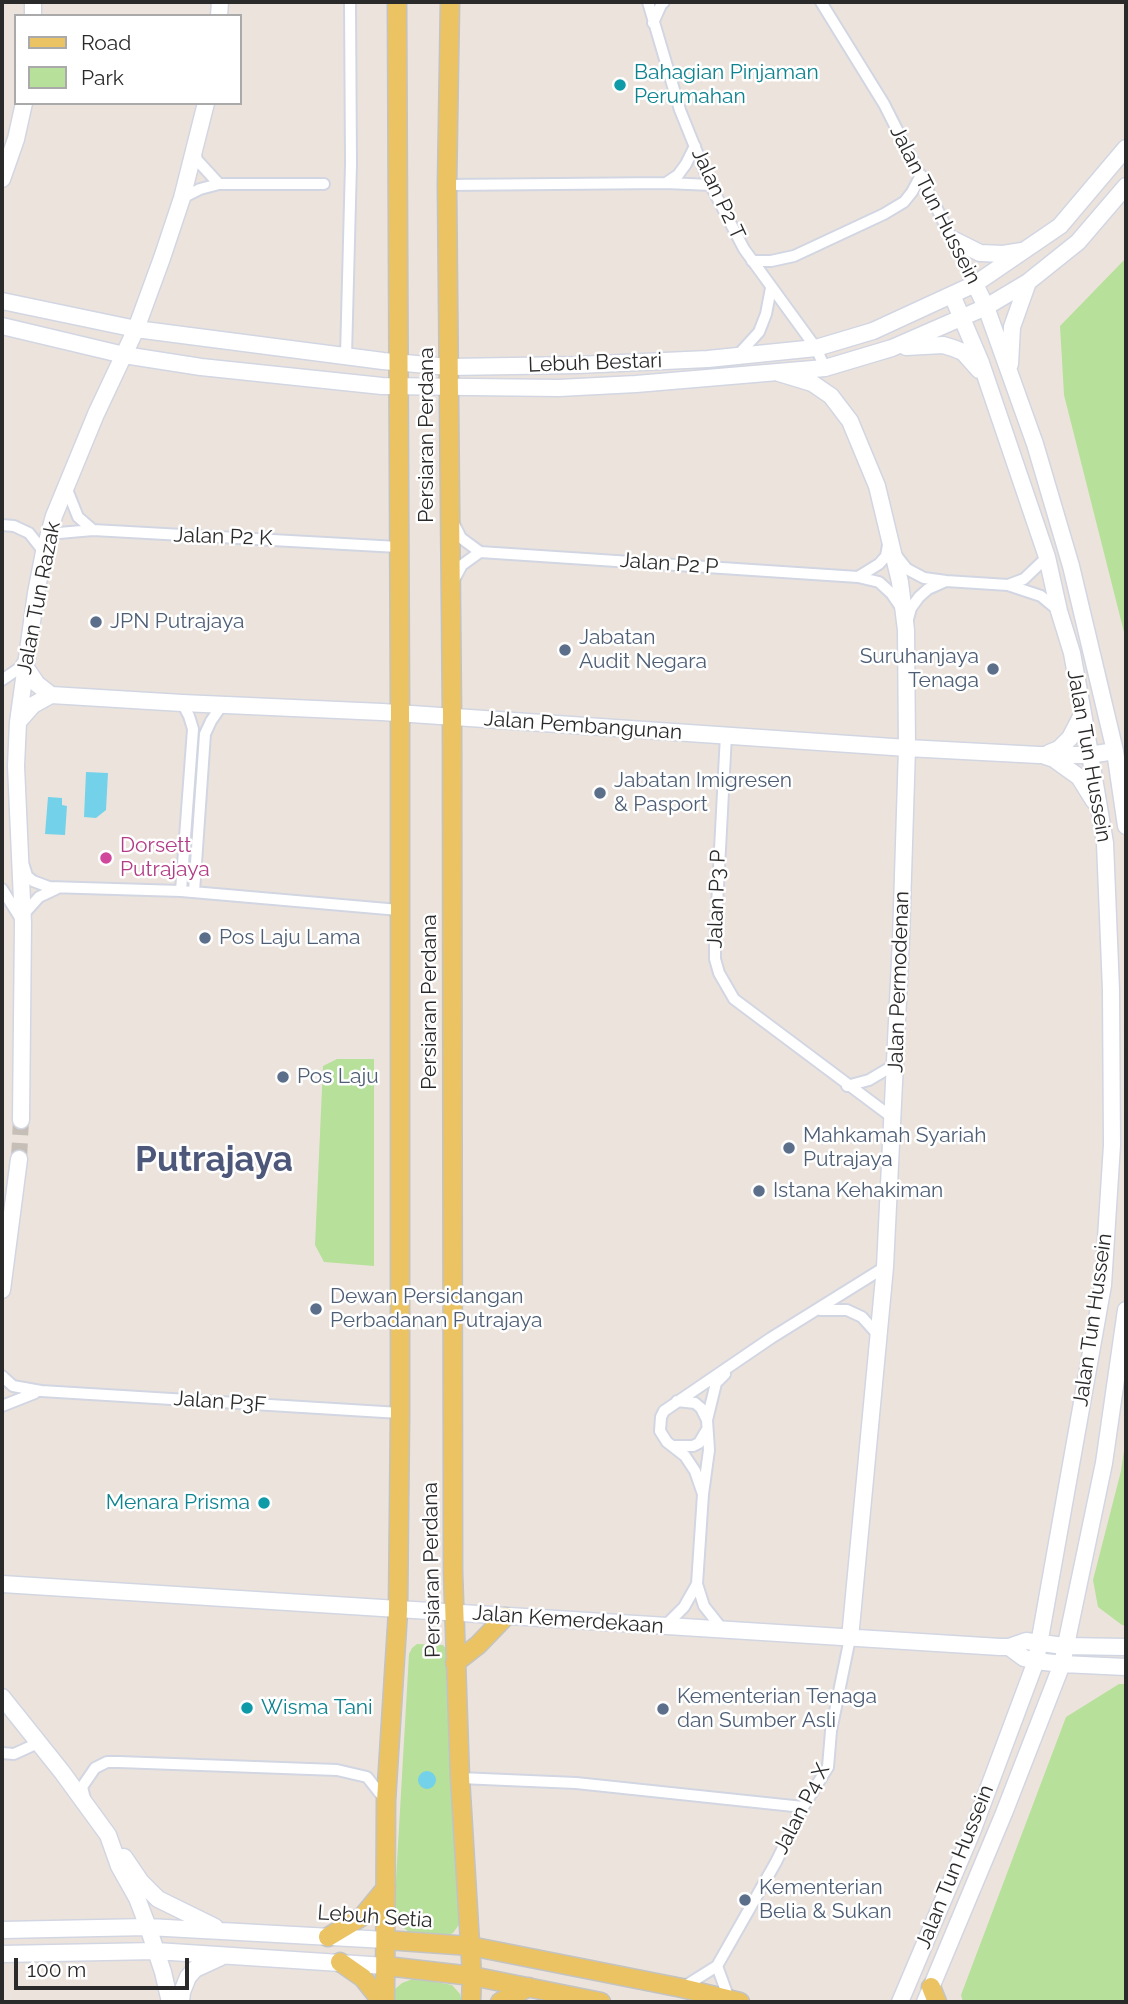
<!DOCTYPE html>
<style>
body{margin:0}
#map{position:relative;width:1128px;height:2004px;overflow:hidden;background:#ece4dc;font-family:Raleway,sans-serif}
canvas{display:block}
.frame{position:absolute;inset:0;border:4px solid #2a2a2a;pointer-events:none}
.legend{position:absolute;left:14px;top:14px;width:228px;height:91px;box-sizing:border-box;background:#fff;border:2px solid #aaa;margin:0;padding:9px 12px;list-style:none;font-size:21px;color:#2a2a2a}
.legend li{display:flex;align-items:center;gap:14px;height:35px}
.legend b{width:35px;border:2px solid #aaa}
.scale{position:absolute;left:14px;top:1958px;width:175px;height:32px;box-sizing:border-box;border:4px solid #2a2a2a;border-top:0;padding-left:9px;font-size:21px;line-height:24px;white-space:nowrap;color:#2a2a2a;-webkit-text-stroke:5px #fff;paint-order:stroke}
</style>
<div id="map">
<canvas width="1128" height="2004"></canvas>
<div class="frame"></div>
<ul class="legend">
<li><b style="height:9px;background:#ebc362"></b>Road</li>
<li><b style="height:19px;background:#b7e09b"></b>Park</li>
</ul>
<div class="scale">100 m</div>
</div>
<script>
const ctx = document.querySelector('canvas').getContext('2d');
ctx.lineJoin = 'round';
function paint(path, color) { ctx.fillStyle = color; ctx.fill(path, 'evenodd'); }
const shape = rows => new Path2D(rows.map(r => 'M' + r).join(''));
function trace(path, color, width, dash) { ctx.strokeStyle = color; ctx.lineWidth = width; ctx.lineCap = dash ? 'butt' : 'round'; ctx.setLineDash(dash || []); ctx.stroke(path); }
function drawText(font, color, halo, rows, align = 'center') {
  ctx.font = font + ' Raleway,sans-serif'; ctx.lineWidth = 5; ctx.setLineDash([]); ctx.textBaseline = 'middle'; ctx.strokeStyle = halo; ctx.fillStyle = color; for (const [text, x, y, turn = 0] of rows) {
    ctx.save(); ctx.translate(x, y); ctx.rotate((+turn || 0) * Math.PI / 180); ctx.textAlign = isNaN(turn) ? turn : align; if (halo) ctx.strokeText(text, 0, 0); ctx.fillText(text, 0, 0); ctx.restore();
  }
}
paint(shape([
 [1126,258,1126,640,1064,395,1060,326],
 [337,1059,374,1059,374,1266,324,1262,315,1245,323,1066],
 [1126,1436,1126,1626,1122,1625,1098,1607,1093,1580,1121,1471],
 [417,1644,443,1645,448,1651,463,1919,453,1933,445,1936,411,1934,398,1923,394,1914,409,1654,412,1648],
 [1119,1684,1126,1684,1126,2002,963,2002,961,1995,1066,1717],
 [415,1978,452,1985,460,1994,462,2002,395,2002,394,1990,402,1983]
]), '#b7e09b');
paint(shape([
 [86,772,108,773,106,810,96,818,84,817],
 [48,797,62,798,62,805,67,806,65,835,45,834],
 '418 1780a9 9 0 1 1 18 0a9 9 0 1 1-18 0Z'
]), '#73d1ea');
trace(shape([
 [19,1159,21,1120]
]), '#c5bfb8', 16, [16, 8]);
const street = shape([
 [648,2,680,110,709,182,744,249,816,348,825,368],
 [821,2,884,104,975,284],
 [653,23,661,5,664,2],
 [666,183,678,175,686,164,695,146],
 [219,184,324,184],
 [447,185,666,183,711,185],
 [182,198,200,189,219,184,197,160,195,150],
 [752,261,771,261,794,256,884,214,904,202,912,192,921,175],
 [738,355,759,332,766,314,771,288],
 [346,356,351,164,350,2],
 [66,487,78,517,93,530],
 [453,522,461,538,480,552,858,577,879,582,891,593,902,609],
 [2,525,14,526,29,533,44,552],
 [48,534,93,530,398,547],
 [896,555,907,569,924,578,946,581,1008,585,1041,596,1059,611],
 [858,577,879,564,886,556,888,545],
 [454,580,462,565,480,552],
 [1008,585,1024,579,1047,557],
 [908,619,911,608,919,597,928,589,946,581],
 [2,680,24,665],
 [726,735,715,944,715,959,719,973,734,999,893,1118],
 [24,866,27,876,33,881,49,887,181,891,399,910],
 [2,889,21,919],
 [181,891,193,729,189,716,182,703],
 [194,892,205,734,211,721,222,705],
 [23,915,39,897,56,889],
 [847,1086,869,1080,896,1064],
 [820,1310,847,1310,862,1317,879,1336],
 [2,1376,13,1386,41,1391,400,1413],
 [677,1401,695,1403,701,1408,707,1420],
 [2,1406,35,1393],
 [675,1446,693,1446,699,1443,706,1431],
 [703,1494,695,1471,685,1456,667,1442,660,1431,661,1417,664,1411,771,1338,885,1267],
 [665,1626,684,1607,697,1584],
 [723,1630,704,1606,697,1584,703,1494,709,1450,707,1420,716,1383,725,1374],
 [2,1753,14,1754,38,1743],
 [460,1778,576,1783,803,1807],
 [85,1799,82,1787,95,1768,107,1762,119,1762,337,1770,367,1777,386,1801],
 [717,1966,729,1999],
 [682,1988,717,1966,776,1862,803,1807,828,1767,831,1731,850,1638]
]);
const secondary = shape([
 [33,2,33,16],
 [219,16,220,2],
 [2,179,16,139,24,103],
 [954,240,980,253,1003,254,1022,251],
 [975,284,986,307,1035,444,1071,566,1115,751,1126,826],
 [2,301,136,329,383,361,449,367,577,365,708,359,816,348,873,331,975,284,1060,226,1126,148],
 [2,326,124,355,201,367,382,386,559,388,636,384,825,368,892,348,986,307,1028,282,1078,242,1126,186],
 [906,347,943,345,953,348,963,352,979,370],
 [1010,364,1012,327,1028,282],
 [779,373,812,383,831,396,850,421,877,486,900,582,906,630,907,748,901,939,885,1267,850,1638],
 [24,665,37,684,51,695,182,703,382,712,907,748,1039,755,1089,755,1115,751],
 [18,722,33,705,51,695],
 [1049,753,1059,749,1070,738,1083,713],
 [1045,756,1054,759,1079,777,1094,801],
 [21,1120,23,923,16,766,18,722,36,593,44,552,54,516,96,414,136,329,162,258,182,198,206,103],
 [2,1290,19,1159],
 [2,1584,1000,1647,1009,1647,1026,1641,1064,1646,1126,1647],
 [1009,1647,1024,1658,1036,1661,1062,1664,1126,1667],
 [2,1697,62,1772,108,1835,119,1866,137,1898,148,1927,163,1972,170,2002],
 [124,1857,141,1882,158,1899,215,1927],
 [2,1930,148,1927,386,1940],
 [2,1954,156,1951,386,1966],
 [181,2002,182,1992,188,1977,195,1969,221,1957],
 [900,2002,972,1832,1036,1661,1103,1285,1112,1145,1111,990,1105,843,1083,713,1072,653,1059,611,1047,557,981,363,952,295],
 [925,2002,1004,1813,1062,1664,1104,1463,1126,1310]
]);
const primary = shape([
 [450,2,447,185,452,717,453,1572,460,1778,472,1976,471,2002],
 [455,1663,478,1645,505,1617],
 [328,1937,363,1916,386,1888],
 [386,1940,470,1946,682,1988,740,2002],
 [340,1962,363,1978,382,2002],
 [386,1966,472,1976,601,2002],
 [931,1987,937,2002],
 [385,2002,386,1801,398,1611,400,1413,400,714,397,2],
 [500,2002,529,1987]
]);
trace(street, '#d2d6e2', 14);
trace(secondary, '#d2d6e2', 19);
trace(primary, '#c3c3c3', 21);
trace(street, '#fff', 10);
trace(secondary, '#fff', 16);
trace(primary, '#ebc362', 18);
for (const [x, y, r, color] of [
 [620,85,7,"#0f9aa8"],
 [96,622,7,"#5c6f8a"],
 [565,650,7,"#5c6f8a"],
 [993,669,7,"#5c6f8a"],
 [600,793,7,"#5c6f8a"],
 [106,858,7,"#d1479c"],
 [205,938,7,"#5c6f8a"],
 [283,1077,7,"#5c6f8a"],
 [789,1148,7,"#5c6f8a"],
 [759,1191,7,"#5c6f8a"],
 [316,1309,7,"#5c6f8a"],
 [264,1503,7,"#0f9aa8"],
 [247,1708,7,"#0f9aa8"],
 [663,1709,7,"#5c6f8a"],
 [745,1900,7,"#5c6f8a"]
]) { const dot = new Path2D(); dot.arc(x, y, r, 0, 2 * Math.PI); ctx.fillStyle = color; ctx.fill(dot); trace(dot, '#fff', 2.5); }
drawText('21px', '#0d838f', '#fff', [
 ["Bahagian Pinjaman",634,73],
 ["Perumahan",634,97],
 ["Menara Prisma",250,1503,"right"],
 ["Wisma Tani",261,1708]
], 'left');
drawText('21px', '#2a2a2a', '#fff', [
 ["Jalan P2 T",718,194,65],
 ["Jalan Tun Hussein",935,205,63],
 ["Lebuh Bestari",595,363,-2],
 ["Persiaran Perdana",427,435,-90],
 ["Jalan P2 K",223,537,2],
 ["Jalan P2 P",669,564,4],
 ["Jalan Tun Razak",39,598,-79],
 ["Jalan Pembangunan",583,726,4],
 ["Jalan Tun Hussein",1089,756,80],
 ["Jalan P3 P",717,899,-88],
 ["Jalan Permodenan",899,982,-88],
 ["Persiaran Perdana",430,1002,-90],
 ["Jalan Tun Hussein",1093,1320,-82],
 ["Jalan P3F",220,1402,4],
 ["Persiaran Perdana",432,1570,-91],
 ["Jalan Kemerdekaan",568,1620,4],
 ["Jalan P4 X",802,1809,-63],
 ["Jalan Tun Hussein",955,1867,-68],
 ["Lebuh Setia",375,1917,4]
]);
drawText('21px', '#4e5e75', '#fff', [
 ["JPN Putrajaya",110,622],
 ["Jabatan",579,638],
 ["Audit Negara",579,662],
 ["Suruhanjaya",979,657,"right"],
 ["Tenaga",979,681,"right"],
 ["Jabatan Imigresen",614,781],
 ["& Pasport",614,805],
 ["Pos Laju Lama",219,938],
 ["Pos Laju",297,1077],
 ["Mahkamah Syariah",803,1136],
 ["Putrajaya",803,1160],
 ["Istana Kehakiman",773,1191],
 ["Dewan Persidangan",330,1297],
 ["Perbadanan Putrajaya",330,1321],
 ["Kementerian Tenaga",677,1697],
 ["dan Sumber Asli",677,1721],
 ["Kementerian",759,1888],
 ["Belia & Sukan",759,1912]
], 'left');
drawText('21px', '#b23c85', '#fff', [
 ["Dorsett",120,846],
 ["Putrajaya",120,870]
], 'left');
drawText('bold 35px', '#4c5779', '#fff', [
 ["Putrajaya",214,1160]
]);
</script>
